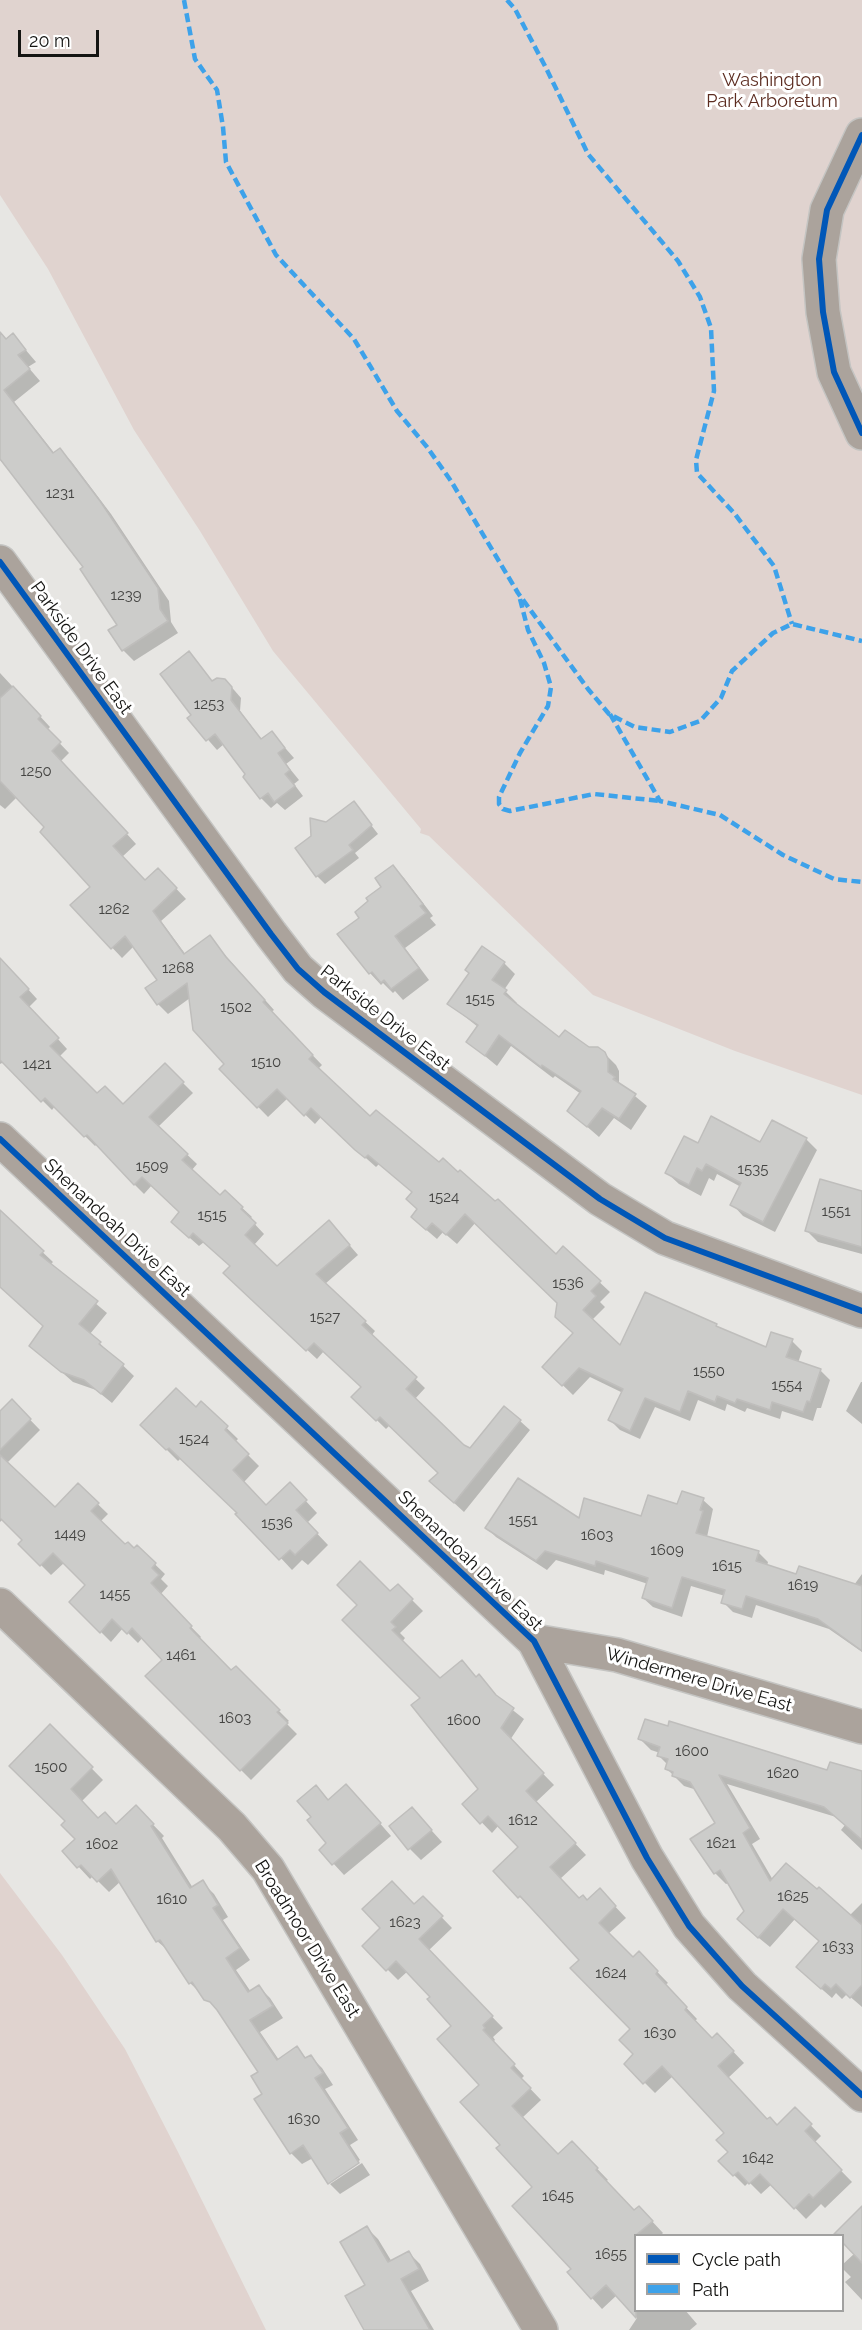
<!DOCTYPE html>
<style>
body{margin:0}
#map{position:relative;width:862px;height:2330px;overflow:hidden;background:#e7e6e3;font-family:Raleway,sans-serif}
canvas{display:block}
.legend{position:absolute;left:634px;top:2234px;width:210px;height:78px;box-sizing:border-box;background:#fff;border:2px solid #a1a1a0;margin:0;padding:8px 10px;list-style:none;font-size:18px;color:#141412}
.legend li{display:flex;align-items:center;gap:12px;height:30px}
.legend b{width:30px;border:2px solid #a1a1a0}
.scale{position:absolute;left:18px;top:30px;width:81px;height:27px;box-sizing:border-box;border:3px solid #141412;border-top:0;padding-left:8px;font-size:18px;line-height:21px;white-space:nowrap;color:#141412;-webkit-text-stroke:4px #fff;paint-order:stroke}
</style>
<div id="map">
<canvas width="862" height="2330"></canvas>
<ul class="legend">
<li><b style="height:8px;background:#0057b8"></b>Cycle path</li>
<li><b style="height:8px;background:#3da2ea"></b>Path</li>
</ul>
<div class="scale">20 m</div>
</div>
<script>
const ctx = document.querySelector('canvas').getContext('2d');
ctx.lineJoin = 'round';
function paint(path, color) { ctx.fillStyle = color; ctx.fill(path, 'evenodd'); }
const shape = rows => new Path2D(rows.map(r => 'M' + r).join(''));
function trace(path, color, width, dash) { ctx.strokeStyle = color; ctx.lineWidth = width; ctx.lineCap = dash ? 'butt' : 'round'; ctx.setLineDash(dash || []); ctx.stroke(path); }
function drawText(font, color, halo, rows, align = 'center') {
  ctx.font = font + ' Raleway,sans-serif'; ctx.lineWidth = 6; ctx.setLineDash([]); ctx.textBaseline = 'middle'; ctx.strokeStyle = halo; ctx.fillStyle = color; for (const [text, x, y, turn = 0] of rows) {
    ctx.save(); ctx.translate(x, y); ctx.rotate((+turn || 0) * Math.PI / 180); ctx.textAlign = isNaN(turn) ? turn : align; if (halo) ctx.strokeText(text, 0, 0); ctx.fillText(text, 0, 0); ctx.restore();
  }
}
paint(shape([
 [0,0,862,0,862,1095,735,1051,593,995,429,836,420,833,421,829,273,651,200,531,134,430,48,269,0,195],
 [0,1873,62,1955,125,2049,178,2152,266,2330,0,2330]
]), '#e0d3cf');
paint(shape([
 [0,335,6,341,13,335,36,362,28,367,40,381,14,402,55,454,59,450,71,461,111,514,169,601,171,622,178,633,134,661,123,650,119,625,85,568,15,475,0,460],
 [192,657,213,682,225,680,235,691,241,698,240,711,262,740,272,733,294,758,286,764,299,780,294,784,303,796,285,810,277,803,271,808,261,798,247,775,224,744,217,750,189,718,193,715],
 [0,673,50,727,47,730,69,753,61,761,136,844,122,857,145,882,168,880,186,899,161,921,186,955,209,937,274,1010,271,1012,322,1065,318,1069,371,1118,556,1256,563,1248,610,1292,600,1302,605,1307,592,1320,621,1347,716,1325,721,1330,767,1349,792,1341,802,1351,798,1363,820,1370,830,1380,821,1408,817,1408,813,1421,782,1411,780,1419,747,1408,745,1412,727,1404,725,1411,698,1400,690,1421,655,1407,640,1439,620,1430,610,1420,623,1393,590,1377,573,1395,544,1367,574,1334,559,1303,476,1222,457,1244,443,1232,437,1239,423,1227,414,1193,379,1164,376,1167,367,1159,322,1116,315,1124,288,1098,268,1117,221,1069,226,1064,190,998,168,1014,158,1004,159,981,134,946,122,958,72,905,92,887,47,828,17,797,5,809,0,805],
 [354,803,378,834,355,853,359,858,325,884,317,876,326,824],
 [393,867,404,878,433,916,430,918,436,925,405,948,429,980,403,1000,395,991,393,993,383,983,381,985,370,973,362,918,384,887],
 [504,963,515,974,504,990,517,1003,515,1005,559,1039,604,1053,616,1065,619,1071,619,1083,647,1106,631,1130,614,1118,599,1137,569,1111,581,1094,555,1076,553,1078,511,1046,497,1066,468,1042,478,1027,449,1004],
 [0,973,16,976,37,999,29,1007,67,1049,59,1057,97,1095,123,1106,165,1065,193,1093,158,1127,197,1164,191,1171,220,1197,225,1192,252,1217,250,1219,264,1234,254,1245,277,1268,338,1232,358,1255,325,1284,375,1331,371,1336,425,1388,414,1400,463,1447,470,1450,520,1421,530,1430,464,1512,441,1491,440,1473,390,1425,386,1429,353,1397,363,1387,324,1351,317,1359,235,1283,232,1267,204,1242,199,1246,182,1231,181,1213,152,1185,144,1194,119,1169,121,1167,97,1144,95,1146,55,1106,52,1110,4,1062,0,1064],
 [806,1139,817,1150,775,1232,743,1216,732,1204,741,1187,717,1174,714,1181,709,1178,701,1196,679,1184,667,1173,699,1145,761,1144],
 [862,1193,862,1254,818,1242,807,1231],
 [0,1212,53,1262,50,1265,107,1313,90,1334,134,1376,112,1403,96,1390,73,1382,31,1345,44,1326,0,1286],
 [861,1382,862,1382,862,1424,846,1411],
 [12,1401,40,1430,7,1463,55,1509,78,1485,108,1514,100,1522,125,1546,134,1550,137,1547,165,1574,161,1579,168,1586,160,1595,201,1637,199,1639,231,1672,236,1668,289,1721,286,1723,297,1734,251,1780,147,1676,164,1660,143,1637,138,1643,123,1628,111,1642,71,1602,87,1585,65,1562,51,1575,20,1544,24,1540,3,1519,0,1522,0,1413],
 [201,1403,238,1439,235,1442,259,1466,244,1482,266,1507,290,1484,317,1513,307,1523,328,1545,308,1565,302,1560,292,1570,239,1513,181,1458,178,1461,142,1425,196,1409],
 [703,1500,713,1509,707,1537,759,1553,768,1562,767,1566,797,1576,854,1585,862,1574,862,1652,829,1629,756,1605,752,1618,733,1612,723,1602,725,1596,691,1586,682,1617,653,1607,643,1598,648,1584,605,1570,604,1575,556,1560,547,1570,496,1537,487,1528,642,1518],
 [398,1586,423,1611,400,1633,405,1638,402,1642,440,1680,462,1662,477,1678,479,1676,489,1687,500,1700,524,1719,510,1740,554,1785,536,1802,586,1855,560,1879,579,1900,610,1901,626,1918,608,1934,633,1959,639,1953,668,1983,665,1985,697,2019,695,2021,712,2040,728,2046,744,2063,728,2078,768,2121,777,2127,795,2109,821,2136,814,2143,852,2182,825,2208,821,2204,806,2219,772,2184,761,2194,749,2182,745,2186,720,2161,730,2152,726,2133,673,2076,655,2093,626,2064,636,2054,632,2029,581,1960,495,1871,520,1847,499,1825,492,1833,464,1804,480,1789,422,1698,344,1620,390,1593],
 [50,1726,103,1780,82,1801,99,1820,116,1826,136,1807,164,1836,162,1838,193,1888,202,1882,214,1894,228,1917,223,1920,250,1960,236,1970,251,1992,259,1987,270,1998,283,2018,260,2032,279,2060,297,2048,307,2059,311,2057,322,2068,333,2085,325,2089,358,2140,350,2145,360,2160,329,2181,313,2158,302,2164,291,2153,264,2095,260,2072,220,2012,190,1983,170,1952,157,1941,121,1881,109,1892,93,1876,90,1879,64,1851,77,1839,67,1821],
 [640,1739,828,1772,862,1775,862,1850,841,1830,845,1825,836,1817,727,1784,760,1839,752,1844,773,1880,849,1916,862,1903,862,2007,847,1994,842,1999,836,1993,832,1998,808,1977,820,1942,795,1919,770,1947,749,1930,746,1911,729,1883,726,1884,715,1873,717,1824,697,1790,684,1786,667,1769,668,1765,659,1756,660,1753,651,1750],
 [316,1787,329,1801,357,1797,391,1836,344,1875,321,1850,328,1844,313,1817],
 [412,1809,442,1842,421,1860,410,1849],
 [423,1898,452,1928,428,1951,503,2028,493,2037,495,2040,493,2042,524,2076,521,2079,541,2100,522,2118,558,2156,583,2154,608,2180,605,2182,634,2212,650,2219,663,2233,660,2236,636,2236,636,2310,685,2310,697,2324,690,2330,629,2330,637,2318,617,2295,602,2309,592,2298,573,2269,535,2187,453,2027,432,1997,408,1971,398,1980,364,1946],
 [362,2163,370,2175,340,2194,330,2184],
 [862,2227,862,2300,845,2282,851,2277,842,2268,842,2265,855,2253,842,2241,842,2236,836,2234],
 [367,2228,378,2239,392,2262,408,2252,420,2264,429,2281,411,2291,434,2330,369,2330]
]), '#0003');
const building = shape([
 [0,332,6,339,13,333,26,350,18,355,30,369,4,390,53,453,60,448,100,501,158,588,160,609,168,621,122,651,108,630,117,625,80,569,83,567,0,459,0,332],
 [189,651,212,681,217,678,225,679,232,687,231,700,261,739,272,731,285,748,278,753,290,770,285,774,295,786,274,802,268,793,260,799,243,777,245,774,215,734,206,741,187,718,191,715,160,674,189,651],
 [13,686,41,716,38,719,61,742,52,751,128,833,113,846,145,880,158,868,177,888,153,911,184,954,210,935,226,957,265,1000,263,1002,313,1055,309,1059,370,1116,376,1110,439,1162,443,1158,458,1172,460,1170,495,1201,498,1199,556,1254,563,1246,601,1281,591,1291,596,1296,583,1310,620,1345,645,1292,717,1324,716,1326,766,1347,771,1332,793,1339,786,1357,821,1369,810,1402,807,1401,803,1412,772,1402,770,1410,737,1399,735,1403,717,1396,715,1402,688,1391,680,1412,645,1398,630,1431,608,1420,623,1389,579,1368,562,1386,542,1367,573,1333,555,1317,557,1303,465,1214,446,1235,432,1223,426,1230,411,1217,417,1209,406,1199,412,1192,368,1155,365,1158,355,1150,311,1108,304,1116,277,1089,257,1108,219,1069,224,1064,193,1030,187,983,157,1005,145,988,157,980,125,936,111,949,70,905,90,887,40,832,44,827,0,781,0,698,13,686],
 [354,801,372,825,349,845,353,850,316,877,295,848,311,836,310,818,326,822,354,801],
 [393,865,423,904,420,906,426,913,395,936,419,968,391,989,384,980,381,983,372,972,369,974,337,934,359,918,355,912,368,901,366,898,381,887,375,878,393,865],
 [482,946,505,962,492,980,507,990,504,994,559,1037,565,1030,589,1047,598,1047,605,1052,608,1059,608,1072,615,1077,613,1079,636,1094,619,1119,602,1108,587,1127,567,1111,581,1091,542,1065,541,1067,499,1035,485,1056,466,1042,478,1025,447,1004,469,973,465,970,482,946],
 [0,958,29,989,20,997,59,1038,50,1046,97,1093,105,1086,123,1104,165,1063,184,1082,149,1117,188,1154,182,1160,220,1195,225,1190,243,1207,241,1209,256,1223,245,1235,277,1266,329,1220,350,1245,316,1274,366,1321,362,1325,417,1377,406,1389,464,1445,470,1448,504,1406,521,1420,454,1503,429,1481,438,1473,380,1417,376,1421,351,1397,361,1387,314,1343,306,1351,223,1273,230,1266,193,1233,189,1238,171,1222,179,1212,142,1177,134,1185,87,1135,84,1137,45,1098,41,1102,0,1060,0,958],
 [711,1116,760,1142,772,1120,807,1138,763,1222,730,1205,741,1183,706,1164,702,1171,697,1168,689,1185,665,1173,684,1136,698,1143,711,1116],
 [820,1179,862,1191,862,1247,805,1231,820,1179],
 [0,1210,44,1251,40,1255,98,1301,79,1324,101,1342,99,1344,124,1364,101,1394,84,1380,61,1372,29,1346,43,1326,0,1287,0,1210],
 [176,1388,196,1407,201,1401,228,1426,225,1430,249,1454,233,1470,266,1505,290,1482,307,1500,296,1510,318,1533,295,1555,290,1550,279,1560,235,1514,237,1513,169,1448,166,1450,140,1425,176,1388],
 [12,1399,31,1419,0,1450,0,1411,12,1399],
 [0,1455,55,1507,78,1483,99,1503,91,1511,125,1544,128,1542,134,1548,137,1545,156,1563,152,1568,159,1575,151,1583,192,1626,190,1628,231,1670,236,1666,280,1710,277,1712,288,1723,240,1771,145,1676,162,1660,132,1628,127,1634,112,1619,100,1633,69,1602,85,1585,53,1553,40,1566,18,1544,22,1540,0,1518,0,1455],
 [518,1478,579,1518,584,1498,641,1516,648,1495,677,1504,682,1491,704,1498,700,1510,703,1511,696,1533,759,1551,756,1561,796,1574,799,1566,862,1586,862,1651,818,1619,746,1596,742,1609,721,1603,725,1590,682,1577,672,1608,642,1598,648,1578,596,1561,595,1566,545,1551,536,1561,485,1528,518,1478],
 [360,1561,390,1591,398,1584,413,1599,391,1622,396,1627,392,1630,440,1678,462,1660,476,1677,479,1674,496,1695,514,1708,501,1728,544,1773,526,1791,576,1843,550,1867,579,1898,583,1895,587,1900,600,1888,616,1906,599,1923,633,1957,639,1951,658,1971,656,1974,687,2007,685,2010,712,2038,717,2033,734,2051,718,2066,767,2119,770,2117,777,2125,795,2107,812,2124,805,2131,842,2170,813,2198,809,2194,794,2209,760,2174,749,2184,738,2172,733,2176,718,2161,728,2152,716,2140,724,2133,662,2066,643,2084,624,2064,633,2054,619,2040,630,2029,570,1968,579,1960,520,1896,518,1898,493,1871,518,1847,488,1816,480,1824,462,1804,478,1789,411,1705,420,1698,342,1620,357,1605,337,1585,360,1561],
 [645,1719,668,1726,669,1721,827,1770,830,1762,862,1771,862,1840,824,1807,719,1775,750,1828,743,1833,770,1881,786,1863,817,1889,819,1887,862,1925,862,1985,850,1998,836,1984,831,1989,825,1984,821,1989,796,1967,819,1941,783,1909,758,1938,737,1919,744,1911,720,1870,714,1874,690,1839,715,1823,690,1782,672,1776,673,1772,665,1769,668,1759,657,1756,660,1747,638,1739,645,1719],
 [50,1724,93,1767,71,1789,98,1818,105,1812,116,1824,136,1805,154,1824,151,1826,190,1888,203,1880,218,1905,213,1908,240,1948,226,1958,248,1992,259,1985,273,2006,250,2020,277,2060,297,2046,305,2058,311,2055,323,2073,315,2078,348,2128,340,2133,359,2163,328,2184,303,2145,290,2154,254,2099,262,2094,251,2076,258,2072,217,2010,210,2002,204,2000,192,1982,189,1984,160,1940,156,1942,111,1869,97,1882,81,1865,77,1868,62,1851,75,1839,61,1825,65,1821,9,1766,50,1724],
 [346,1784,381,1823,332,1865,319,1850,326,1843,307,1820,311,1817,297,1801,316,1785,328,1800,346,1784],
 [412,1807,432,1830,408,1850,389,1826,412,1807],
 [392,1881,414,1904,423,1896,443,1916,419,1939,493,2016,483,2025,485,2028,483,2030,515,2064,511,2068,531,2088,512,2106,558,2154,572,2141,598,2168,596,2170,634,2210,639,2206,653,2221,636,2235,636,2318,606,2285,591,2299,567,2272,571,2269,512,2206,532,2187,496,2148,500,2145,460,2102,479,2085,437,2039,451,2026,427,1999,430,1997,396,1961,386,1971,362,1946,380,1928,362,1909,392,1881],
 [862,2206,862,2263,843,2243,843,2235,834,2234,862,2206],
 [367,2226,388,2262,409,2251,419,2269,401,2279,430,2330,364,2330,345,2296,365,2285,340,2242,367,2226]
]);
paint(building, '#ccccca');
trace(building, '#bfbebc', 1.5);
const minor = shape([
 [862,135,827,210,819,259,823,312,834,372,862,433],
 [0,562,271,934,298,969,324,992,600,1199,665,1238,862,1311],
 [0,1139,534,1641,647,1858,689,1926,742,1986,862,2095],
 [0,1605,232,1827,268,1869,541,2330],
 [534,1641,617,1655,862,1727]
]);
trace(minor, '#c4c4c2', 36);
trace(minor, '#aba39c', 33);
trace(shape([
 [184,0,195,59,217,90,223,127,226,162,276,255,354,339,397,411,427,447,451,481,518,593,588,689,609,714,635,727,670,732,700,721,721,698,732,671,773,633,792,624,862,641],
 [507,0,515,9,546,68,588,154,678,261,700,297,711,328,714,391,696,460,697,473,734,513,774,566,792,624],
 [520,599,528,630,544,663,551,687,548,706,520,753,499,797,499,804,503,809,510,811,594,794,660,801],
 [610,714,660,801,720,815,783,855,834,879,862,882]
]), '#3da2ea', 4.5, [9, 4.5]);
trace(shape([
 [862,135,827,210,819,259,823,312,834,372,862,433],
 [0,562,271,934,298,969,324,992,600,1199,665,1238,862,1311],
 [0,1139,534,1641,647,1858,689,1926,742,1986,862,2095]
]), '#0057b8', 6);
drawText('15px', '#444442', null, [
 ["1231",60,493],
 ["1239",126,595],
 ["1253",209,704],
 ["1250",36,771],
 ["1262",114,909],
 ["1268",178,968],
 ["1515",480,999],
 ["1502",236,1007],
 ["1510",266,1062],
 ["1421",37,1064],
 ["1509",152,1166],
 ["1535",753,1169],
 ["1524",444,1197],
 ["1551",836,1211],
 ["1515",212,1215],
 ["1536",568,1283],
 ["1527",325,1317],
 ["1550",709,1371],
 ["1554",787,1385],
 ["1524",194,1439],
 ["1551",523,1520],
 ["1536",277,1523],
 ["1449",70,1534],
 ["1603",597,1535],
 ["1609",667,1550],
 ["1615",727,1566],
 ["1619",803,1585],
 ["1455",115,1594],
 ["1461",181,1655],
 ["1603",235,1718],
 ["1600",464,1720],
 ["1600",692,1751],
 ["1500",51,1767],
 ["1620",783,1773],
 ["1612",523,1820],
 ["1621",721,1843],
 ["1602",102,1844],
 ["1625",793,1896],
 ["1610",172,1899],
 ["1623",405,1922],
 ["1633",838,1947],
 ["1624",611,1973],
 ["1630",660,2033],
 ["1630",304,2119],
 ["1642",758,2158],
 ["1645",558,2196],
 ["1655",611,2254]
]);
drawText('18px', '#5c2c20', '#fff', [
 ["Washington",772,81],
 ["Park Arboretum",772,102]
]);
drawText('18px', '#141412', '#fff', [
 ["Parkside Drive East",81,648,54],
 ["Parkside Drive East",385,1018,38],
 ["Shenandoah Drive East",117,1228,43],
 ["Shenandoah Drive East",470,1561,44],
 ["Windermere Drive East",699,1680,16],
 ["Broadmoor Drive East",307,1939,58]
]);
</script>
